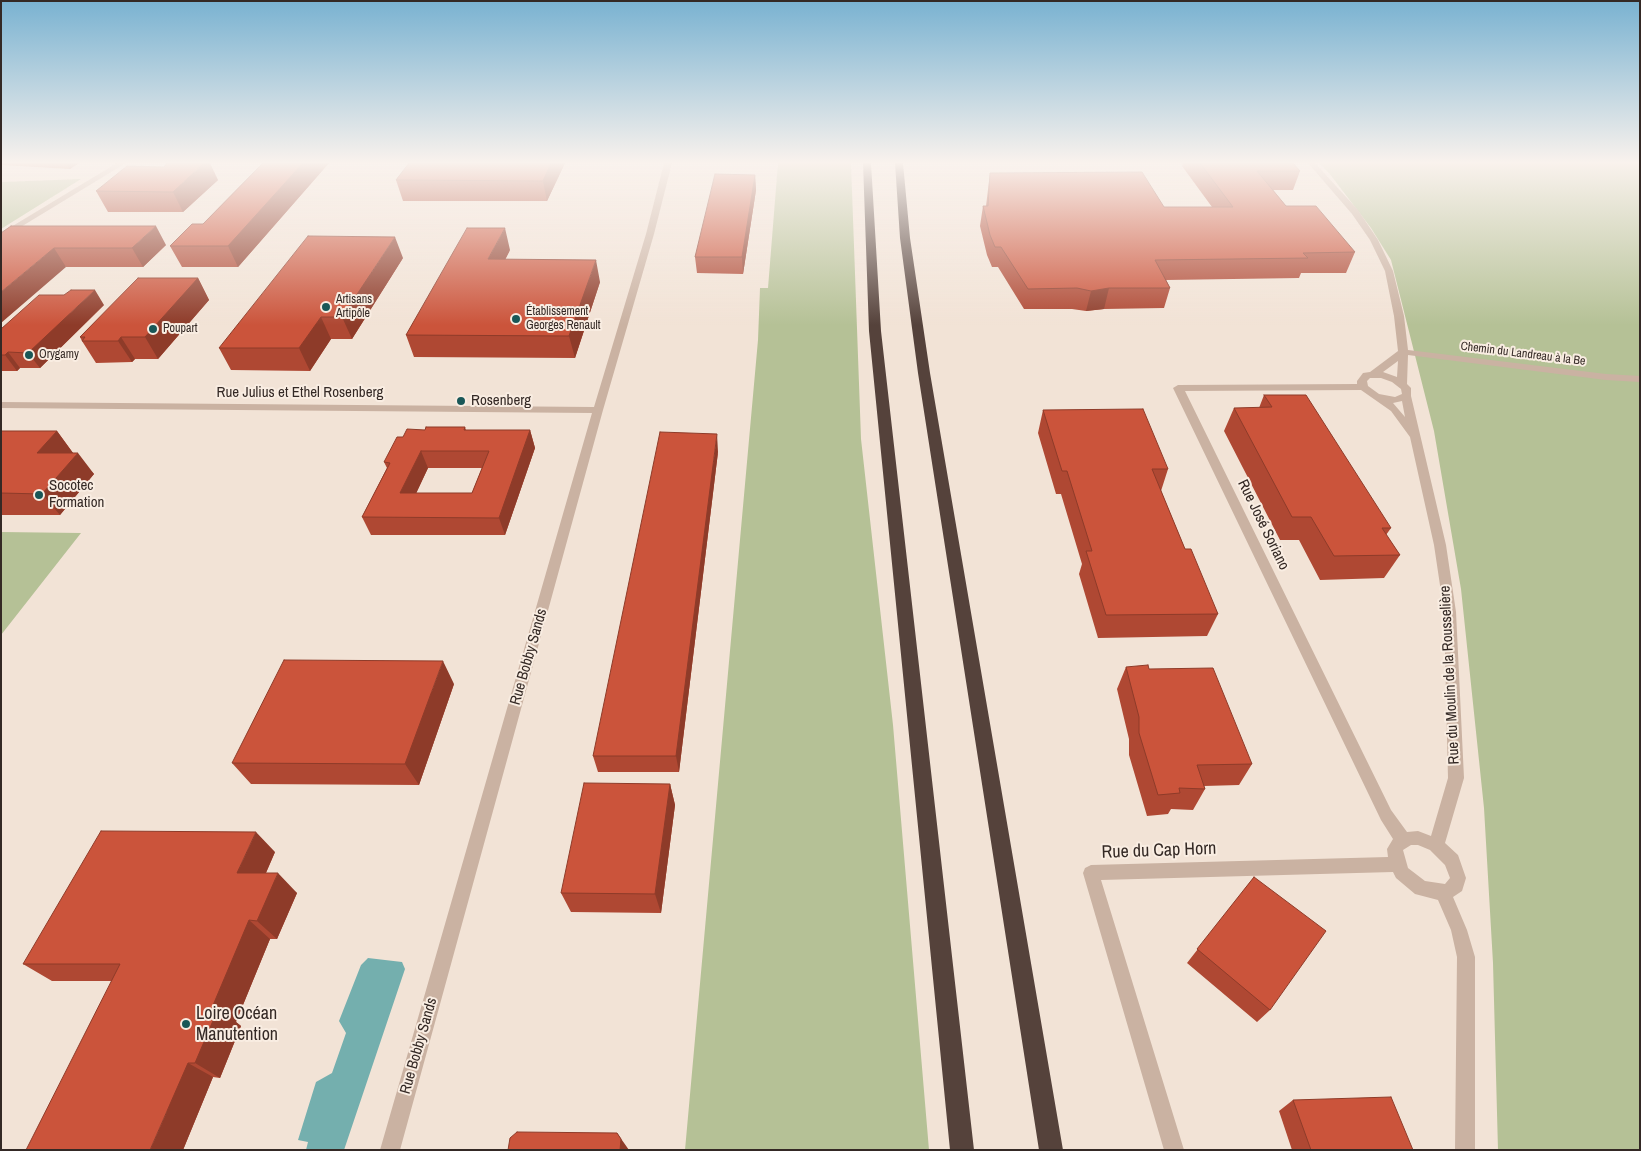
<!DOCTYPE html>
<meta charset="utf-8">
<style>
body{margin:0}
#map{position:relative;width:1641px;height:1151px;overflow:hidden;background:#f2e3d6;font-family:"Archivo Narrow",sans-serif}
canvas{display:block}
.frame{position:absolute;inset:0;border:2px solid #342925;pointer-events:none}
</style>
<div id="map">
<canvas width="1641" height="1151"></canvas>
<div class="frame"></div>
</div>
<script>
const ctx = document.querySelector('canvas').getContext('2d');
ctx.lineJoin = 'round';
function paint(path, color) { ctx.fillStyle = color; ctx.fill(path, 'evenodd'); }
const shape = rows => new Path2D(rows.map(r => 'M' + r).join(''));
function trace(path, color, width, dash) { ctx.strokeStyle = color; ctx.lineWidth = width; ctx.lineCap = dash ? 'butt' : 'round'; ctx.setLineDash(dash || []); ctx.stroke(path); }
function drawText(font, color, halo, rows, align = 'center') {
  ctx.font = font + ' "Archivo Narrow",sans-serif'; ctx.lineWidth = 4; ctx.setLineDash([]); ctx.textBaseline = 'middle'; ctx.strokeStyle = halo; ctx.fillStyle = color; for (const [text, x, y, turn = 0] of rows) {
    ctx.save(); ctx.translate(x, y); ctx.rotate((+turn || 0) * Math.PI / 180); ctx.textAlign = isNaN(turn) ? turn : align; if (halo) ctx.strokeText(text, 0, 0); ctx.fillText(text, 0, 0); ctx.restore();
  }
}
paint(shape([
 [778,163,851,163,861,439,893,725,929,1150,685,1150,758,340,760,288,768,288],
 [1319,163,1640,163,1640,1150,1498,1150,1493,963,1484,808,1461,589,1434,431,1391,260,1371,228,1329,173],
 [81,179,1,229,1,182],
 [1,532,81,533,1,635]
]), '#b5c196');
paint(shape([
 [368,958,402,962,405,969,344,1150,306,1150,308,1142,298,1140,316,1082,332,1073,346,1033,339,1021,361,965]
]), '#74afae');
paint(shape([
 [117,163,126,163,1,239,1,233,117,163],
 [664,163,672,163,654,234,603,410,400,1150,380,1150,592,413,1,408,1,402,594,407,646,234,664,163],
 [1308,163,1315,163,1358,210,1378,240,1393,271,1404,316,1408,350,1606,374,1640,376,1640,382,1606,380,1408,355,1407,384,1411,388,1411,396,1446,545,1456,612,1464,778,1445,843,1458,855,1466,878,1462,891,1453,897,1467,930,1475,957,1475,1150,1455,1150,1457,957,1451,930,1438,900,1415,894,1396,878,1393,872,1101,880,1184,1150,1164,1150,1083,873,1085,868,1091,865,1388,857,1387,849,1393,839,1381,820,1173,388,1178,385,1357,384,1357,381,1363,373,1370,372,1398,351,1394,316,1385,271,1370,240,1352,214,1308,163],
 [1398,361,1397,377,1383,372,1398,361],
 [1370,378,1381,378,1392,382,1401,389,1402,394,1395,397,1379,394,1368,386,1367,381,1370,378],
 [1361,390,1391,411,1410,437,1434,545,1444,612,1448,778,1431,836,1418,831,1407,832,1391,810,1185,391,1361,390],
 [1402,401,1405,417,1393,403,1402,401],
 [1411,845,1418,845,1430,850,1445,865,1450,878,1445,884,1425,881,1408,868,1403,850,1411,845]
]), '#cab2a2');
paint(shape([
 [863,163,871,163,881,331,974,1150,950,1150,869,331,863,163],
 [895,163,903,163,910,238,930,373,1063,1150,1039,1150,918,373,900,238,895,163]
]), '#55423b');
paint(shape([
 [1,163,79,163,70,169,1,165],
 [263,163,329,163,238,267,182,267,170,246,203,224],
 [565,163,547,201,403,201,396,180],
 [1183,163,1293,163,1300,171,1293,190,1273,190,1286,206,1355,252,1346,273,1301,273,1299,278,1166,280,1170,288,1164,308,1104,309,1086,311,1072,309,1024,309,998,267,992,267,987,255,980,226,983,206,986,206,990,173,1164,207,1212,207,1182,166],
 [755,175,756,190,743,274,697,273,695,257],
 [218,180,183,212,108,212,96,191],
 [1,233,166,245,143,267,66,267],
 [510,250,505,260,600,282,575,358,414,357,406,335],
 [403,258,352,339,331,339,310,371,231,370,219,348],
 [198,278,209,300,158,359,135,359,132,362,96,363,82,341,80,337],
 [104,305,40,368,20,368,17,371,1,371,1,329],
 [1264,395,1391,528,1386,535,1400,555,1384,578,1320,580,1299,540,1280,540,1224,431,1234,408,1259,408],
 [1043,410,1168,469,1161,491,1185,549,1218,614,1207,636,1098,638,1079,574,1082,564,1061,494,1056,494,1038,433],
 [465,427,466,430,530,430,535,448,505,535,371,535,362,517,387,468,384,462,403,437,425,430],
 [428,468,482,468,472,493,416,493],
 [1,431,57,431,73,453,94,474,60,515,1,515],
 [718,452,679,772,598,772,593,756],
 [1126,667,1252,764,1239,785,1204,786,1205,789,1193,810,1171,809,1168,814,1147,816,1129,755,1129,739,1117,689],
 [454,684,419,785,251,784,232,763],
 [670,784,675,805,661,913,571,912,561,893],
 [275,852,266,873,297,893,277,939,270,939,236,1022,241,1026,220,1078,213,1077,183,1150,111,981,52,981,23,964],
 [1254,877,1270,1010,1257,1022,1187,963],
 [1293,1100,1413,1150,1292,1150,1279,1111]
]), '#af4833');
paint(shape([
 [66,163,79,163,70,169],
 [204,163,210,163,218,180,183,212,173,192],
 [303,163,329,163,238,267,228,246],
 [551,163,565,163,547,201,543,181],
 [755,175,756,190,743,274,742,257],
 [156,226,166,245,143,267,132,248],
 [505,228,510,250,494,281,488,259],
 [395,237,403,258,352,339,342,317],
 [54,248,66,267,1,323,1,292],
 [596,260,600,282,575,358,569,336],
 [198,278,209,300,158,359,145,337],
 [1109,288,1104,309,1086,311,1091,291],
 [95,290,104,305,40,368,28,353],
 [321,317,331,339,310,371,299,348],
 [121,337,135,359,132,362,118,341],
 [8,352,20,368,17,371,5,355],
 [530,430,535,448,505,535,499,518],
 [57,431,73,453,37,453],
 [717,434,718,452,679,772,676,756],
 [421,451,428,468,408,511,400,493],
 [78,453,94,474,60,515,42,494],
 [443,661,454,684,419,785,405,764],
 [670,784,675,805,661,913,655,894],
 [256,832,275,852,257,893,237,873],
 [278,873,297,893,277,939,257,921],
 [249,920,270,939,236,1022,241,1026,220,1078,195,1063,211,1010],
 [188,1063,213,1077,183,1150,150,1150],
 [617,1133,629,1150,620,1150]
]), '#8e3b29');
const building = shape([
 [167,163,204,163,173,192,96,191,127,166,164,167,167,163],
 [263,163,303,163,228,246,170,246,192,224,203,224,263,163],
 [409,163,551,163,543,181,396,180,409,163],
 [1200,163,1293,163,1300,171,1257,171,1286,206,1316,206,1355,252,1303,253,1308,258,1155,260,1170,288,1109,288,1091,291,1077,288,1028,289,1001,247,995,247,990,235,983,206,988,206,990,173,1142,172,1164,207,1233,207,1200,163],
 [715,174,755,175,742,257,695,257,715,174],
 [11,226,156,226,132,248,54,248,1,292,1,233,11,226],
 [467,228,505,228,488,259,596,260,569,336,406,335,467,228],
 [308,236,395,237,342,317,321,317,299,348,219,348,308,236],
 [138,278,198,278,145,337,121,337,118,341,82,341,85,337,80,337,138,278],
 [71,290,95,290,28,353,8,352,5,355,1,355,1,329,39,295,64,295,71,290],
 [1264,395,1306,395,1391,528,1382,528,1400,555,1334,556,1311,517,1292,517,1234,408,1272,407,1264,395],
 [1143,409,1168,469,1152,469,1185,549,1191,549,1218,614,1106,615,1086,551,1092,551,1067,471,1062,471,1043,410,1143,409],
 [426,427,465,427,464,430,530,430,499,518,362,517,390,463,384,462,397,437,403,437,407,429,425,430,426,427],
 [421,451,489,451,472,493,400,493,421,451],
 [1,431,57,431,37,453,78,453,42,494,1,493,1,431],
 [660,432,717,434,676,756,593,756,660,432],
 [284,660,443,661,405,764,232,763,284,660],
 [1148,665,1149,669,1213,668,1252,764,1197,765,1205,789,1179,788,1180,793,1158,795,1139,733,1139,717,1126,667,1148,665],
 [584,783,670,784,655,894,561,893,584,783],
 [101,831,256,832,237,873,278,873,257,921,249,920,211,1010,218,1009,195,1063,188,1063,150,1150,26,1150,120,964,23,964,101,831],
 [1254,877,1326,931,1270,1010,1197,949,1254,877],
 [1391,1097,1413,1150,1311,1150,1293,1100,1391,1097],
 [517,1132,617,1133,621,1139,620,1150,508,1150,510,1138,517,1132]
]);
paint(building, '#cb543b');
trace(building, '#8e3b29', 1);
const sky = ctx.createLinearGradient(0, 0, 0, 325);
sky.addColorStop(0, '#79b2d1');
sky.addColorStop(0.5, '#f9f2ed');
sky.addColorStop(1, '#f9f2ed00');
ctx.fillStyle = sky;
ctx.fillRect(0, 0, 1641, 325);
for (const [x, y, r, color] of [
 [326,307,5,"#195757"],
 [516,319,5,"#195757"],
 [153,329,5,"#195757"],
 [29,355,5,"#195757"],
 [461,401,5,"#195757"],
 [39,495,5,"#195757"],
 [186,1024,5,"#195757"]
]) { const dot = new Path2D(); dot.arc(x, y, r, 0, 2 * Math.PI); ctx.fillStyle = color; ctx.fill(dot); trace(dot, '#f9ede2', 2); }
drawText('12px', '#342925', '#f9ede2', [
 ["Artisans",336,300],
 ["Artipôle",336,314],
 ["Établissement",526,312],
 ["Georges Renault",526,326],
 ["Poupart",163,329],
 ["Orygamy",39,355]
], 'left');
drawText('12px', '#342925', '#f9ede2', [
 ["Chemin du Landreau à la Be",1523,354,7]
]);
drawText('15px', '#342925', '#f9ede2', [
 ["Rue Julius et Ethel Rosenberg",300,393],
 ["Rue José Soriano",1263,525,64],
 ["Rue Bobby Sands",529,657,-74],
 ["Rue du Moulin de la Rousselière",1450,675,-93],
 ["Rue Bobby Sands",419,1046,-74]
]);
drawText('15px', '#342925', '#f9ede2', [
 ["Rosenberg",471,401],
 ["Socotec",49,486],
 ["Formation",49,503]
], 'left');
drawText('18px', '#342925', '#f9ede2', [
 ["Rue du Cap Horn",1159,851,-2]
]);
drawText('18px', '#342925', '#f9ede2', [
 ["Loire Océan",196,1014],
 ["Manutention",196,1035]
], 'left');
</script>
